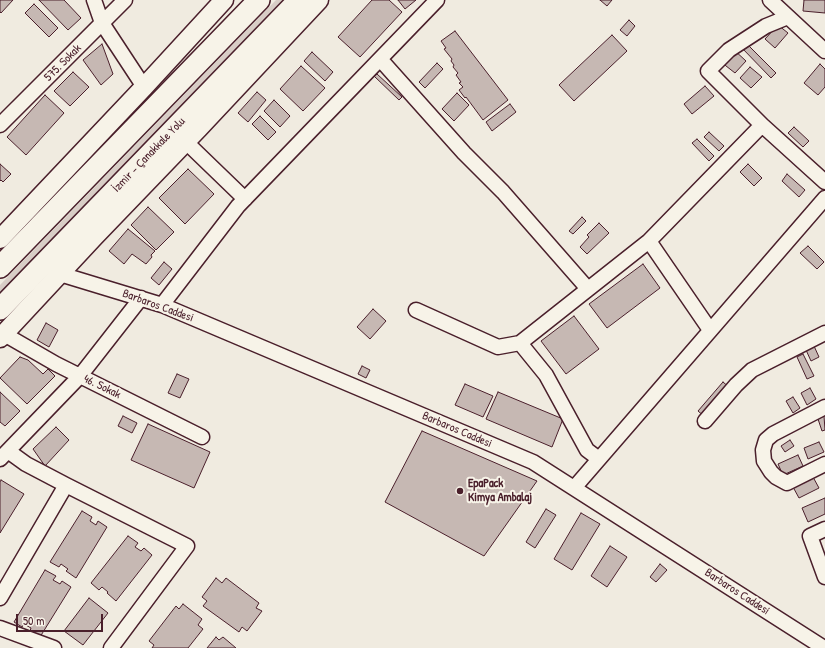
<!DOCTYPE html>
<meta charset="utf-8">
<style>
body{margin:0}
#map{position:relative;width:825px;height:648px;overflow:hidden;background:#f0ebe0;font-family:"Patrick Hand",sans-serif}
canvas{display:block}
.scale{position:absolute;left:16px;top:614px;width:87px;height:18px;box-sizing:border-box;border:2px solid #4a1f2b;border-top:0;padding-left:5px;font-size:12px;line-height:14px;white-space:nowrap;color:#4a1f2b;-webkit-text-stroke:3px #f7f3e8;paint-order:stroke}
</style>
<div id="map">
<canvas width="825" height="648"></canvas>
<div class="scale">50 m</div>
</div>
<script>
const ctx = document.querySelector('canvas').getContext('2d');
ctx.lineJoin = 'round';
function paint(path, color) { ctx.fillStyle = color; ctx.fill(path, 'evenodd'); }
const shape = rows => new Path2D(rows.map(r => 'M' + r).join(''));
function trace(path, color, width, dash) { ctx.strokeStyle = color; ctx.lineWidth = width; ctx.lineCap = dash ? 'butt' : 'round'; ctx.setLineDash(dash || []); ctx.stroke(path); }
function drawText(font, color, halo, rows, align = 'center') {
  ctx.font = font + ' "Patrick Hand",sans-serif'; ctx.lineWidth = 4; ctx.setLineDash([]); ctx.textBaseline = 'middle'; ctx.strokeStyle = halo; ctx.fillStyle = color; for (const [text, x, y, turn = 0] of rows) {
    ctx.save(); ctx.translate(x, y); ctx.rotate((+turn || 0) * Math.PI / 180); ctx.textAlign = isNaN(turn) ? turn : align; if (halo) ctx.strokeText(text, 0, 0); ctx.fillText(text, 0, 0); ctx.restore();
  }
}
paint(shape([
 [276,0,286,0,0,296,0,285]
]), '#d8cdc6');
const building = shape([
 [0,0,13,0,1,13,0,12,0,0],
 [39,0,64,0,81,18,68,30,39,0],
 [372,0,389,0,402,12,360,57,338,37,372,0],
 [398,0,416,0,405,9,398,0],
 [600,0,612,0,607,6,600,0],
 [804,0,825,0,825,13,803,11,804,0],
 [34,4,58,28,49,37,25,13,34,4],
 [629,20,635,26,627,36,620,30,629,20],
 [778,25,788,33,775,48,765,39,778,25],
 [455,31,508,100,483,120,466,97,465,98,459,90,463,87,459,83,461,82,456,75,458,73,453,67,454,65,451,61,452,59,444,49,446,48,441,41,455,31],
 [612,35,627,51,574,101,559,85,612,35],
 [746,43,776,73,771,78,741,47,746,43],
 [102,44,113,74,101,85,83,60,102,44],
 [733,49,746,61,735,73,721,62,733,49],
 [312,52,333,72,325,81,304,61,312,52],
 [437,63,443,69,425,88,419,82,437,63],
 [820,64,825,69,825,87,818,95,804,83,820,64],
 [301,66,325,88,303,111,280,89,301,66],
 [750,67,762,77,751,88,740,78,750,67],
 [73,72,89,87,70,106,54,91,73,72],
 [377,74,402,97,399,100,374,76,377,74],
 [705,86,714,96,692,114,684,104,705,86],
 [257,92,266,100,248,122,238,113,257,92],
 [457,93,469,105,454,121,442,109,457,93],
 [45,95,64,113,26,155,7,137,45,95],
 [274,100,290,116,280,127,264,111,274,100],
 [510,104,516,112,492,131,486,122,510,104],
 [260,116,276,132,268,140,252,124,260,116],
 [794,127,809,141,803,147,788,133,794,127],
 [709,132,724,146,719,151,704,137,709,132],
 [697,139,714,156,709,161,692,143,697,139],
 [0,164,11,174,3,182,1,180,0,181,0,164],
 [748,164,762,178,754,186,740,172,748,164],
 [188,169,214,194,185,224,159,198,188,169],
 [787,174,805,190,799,197,782,181,787,174],
 [148,207,174,232,156,250,131,225,148,207],
 [582,217,586,221,573,234,569,231,582,217],
 [599,223,609,233,587,254,580,247,589,237,587,235,599,223],
 [128,229,155,251,151,255,152,257,146,264,132,254,124,264,109,251,128,229],
 [808,246,824,262,817,269,800,253,808,246],
 [164,262,172,269,159,285,151,278,164,262],
 [643,264,660,288,607,328,589,304,643,264],
 [373,309,386,321,370,339,357,327,373,309],
 [574,316,599,349,566,374,541,341,574,316],
 [46,323,58,330,49,347,37,340,46,323],
 [814,346,819,357,811,361,806,350,814,346],
 [803,354,814,376,807,379,797,357,803,354],
 [20,357,28,360,43,374,48,369,55,376,27,404,0,378,20,357],
 [362,366,370,370,366,378,358,374,362,366],
 [177,374,189,379,180,398,168,393,177,374],
 [723,382,730,388,705,417,698,411,723,382],
 [465,384,493,396,483,417,455,405,465,384],
 [810,388,816,399,807,405,801,393,810,388],
 [0,392,20,411,5,426,0,422,0,392],
 [498,392,563,419,552,447,486,419,498,392],
 [793,397,800,408,793,413,786,401,793,397],
 [123,416,137,423,132,433,118,426,123,416],
 [824,416,825,430,822,431,818,419,824,416],
 [148,424,210,452,194,488,131,460,148,424],
 [56,427,69,440,45,466,33,449,56,427],
 [422,431,537,481,484,556,385,502,422,431],
 [790,440,794,446,785,452,781,446,790,440],
 [819,442,824,452,808,459,804,448,819,442],
 [798,455,803,466,783,475,778,464,798,455],
 [813,477,819,488,799,498,793,487,813,477],
 [1,480,24,494,0,533,0,482,1,480],
 [825,498,825,514,808,522,802,508,825,498],
 [546,509,556,515,535,548,526,542,546,509],
 [82,511,92,517,90,521,96,525,98,521,107,527,76,578,66,571,68,569,61,564,59,567,50,562,82,511],
 [581,513,600,524,572,570,554,559,581,513],
 [128,536,138,543,135,547,141,551,144,548,152,555,116,601,107,593,108,592,102,587,99,590,91,583,128,536],
 [610,546,627,557,607,587,591,576,610,546],
 [660,564,667,570,656,582,650,577,660,564],
 [45,570,56,576,53,580,60,584,62,581,71,587,40,637,30,631,31,628,24,624,22,627,14,622,45,570],
 [216,578,222,583,226,578,259,603,256,608,262,611,247,631,242,627,239,632,203,606,207,601,202,597,216,578],
 [89,598,108,613,83,645,64,631,89,598],
 [183,604,202,619,198,625,203,629,188,648,152,648,154,645,149,641,176,606,179,609,183,604],
 [216,637,219,640,223,637,236,648,207,648,216,637]
]);
paint(building, '#c6b8b3');
trace(building, '#4a1f2b', 1);
const minor = shape([
 [94,0,102,23,144,87],
 [770,0,825,51],
 [788,17,766,26,729,50,708,71,762,125,825,182],
 [380,59,464,153,503,192,588,289],
 [0,125,125,0],
 [186,142,245,199],
 [649,241,710,330],
 [60,274,162,305,533,462,824,648],
 [162,305,238,206,437,0],
 [416,310,498,347,520,343,649,241,762,125],
 [4,334,56,364,202,437],
 [520,343,546,375,587,450,599,459],
 [825,407,773,434,766,440,763,450,764,461,771,472,776,477,787,483,825,464],
 [705,421,736,385,752,370,825,333],
 [8,451,26,464,66,485,187,546,111,648],
 [0,459,80,376,141,298],
 [574,488,825,198],
 [825,529,810,536,825,577],
 [0,598,66,485],
 [0,628,54,648]
]);
const major = shape([
 [0,239,144,87,224,0],
 [0,338,94,237,199,128,319,0]
]);
const highway = shape([
 [0,267,259,0],
 [0,309,299,0]
]);
trace(minor, '#4a1f2b', 17);
trace(major, '#4a1f2b', 21);
trace(highway, '#4a1f2b', 24);
trace(minor, '#f7f3e8', 14);
trace(major, '#f7f3e8', 18);
trace(highway, '#f7f3e8', 21);
for (const [x, y, r, color] of [
 [460,491,4,"#4a1f2b"]
]) { const dot = new Path2D(); dot.arc(x, y, r, 0, 2 * Math.PI); ctx.fillStyle = color; ctx.fill(dot); trace(dot, '#f7f3e8', 1.5); }
drawText('12px', '#4a1f2b', '#f7f3e8', [
 ["575. Sokak",63,63,-45],
 ["İzmir - Çanakkale Yolu",149,155,-46],
 ["Barbaros Caddesi",158,306,20],
 ["46. Sokak",102,387,26],
 ["Barbaros Caddesi",457,430,23],
 ["Barbaros Caddesi",737,592,33]
]);
drawText('bold 12px', '#4a1f2b', '#f7f3e8', [
 ["EpaPack",468,484],
 ["Kimya Ambalaj",468,498]
], 'left');
</script>
